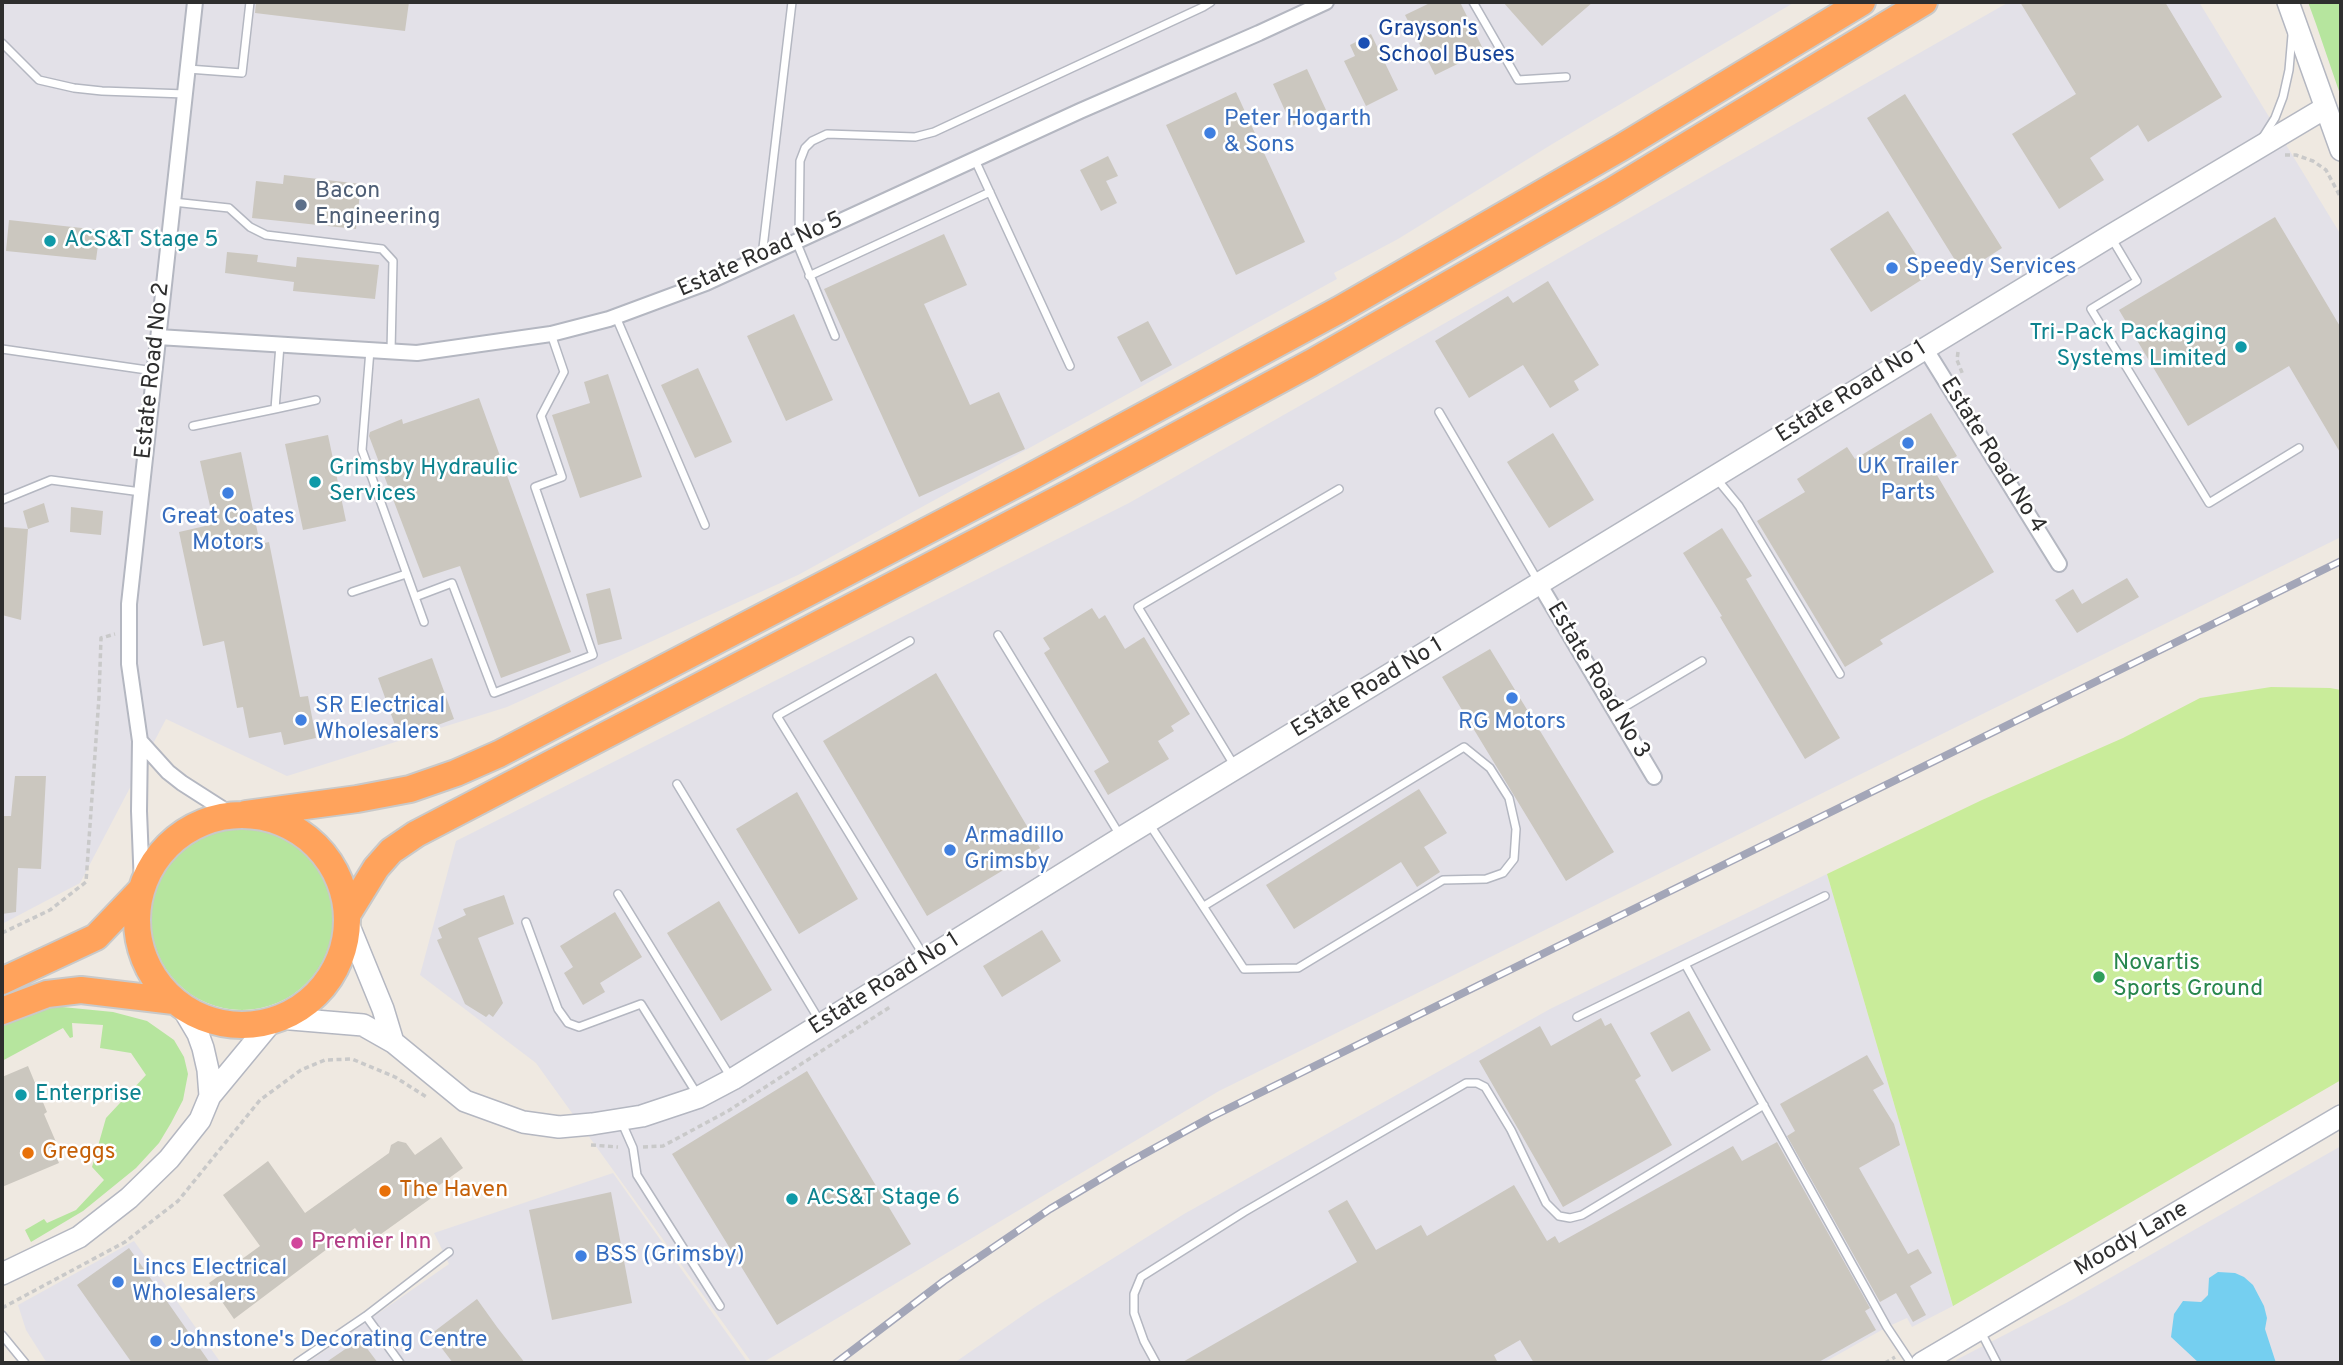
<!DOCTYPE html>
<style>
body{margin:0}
#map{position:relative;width:2343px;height:1365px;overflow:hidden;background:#efe9e1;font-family:Overpass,sans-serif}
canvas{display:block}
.frame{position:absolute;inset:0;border:4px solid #2e2e2e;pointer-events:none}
</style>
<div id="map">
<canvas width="2343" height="1365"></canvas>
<div class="frame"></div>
</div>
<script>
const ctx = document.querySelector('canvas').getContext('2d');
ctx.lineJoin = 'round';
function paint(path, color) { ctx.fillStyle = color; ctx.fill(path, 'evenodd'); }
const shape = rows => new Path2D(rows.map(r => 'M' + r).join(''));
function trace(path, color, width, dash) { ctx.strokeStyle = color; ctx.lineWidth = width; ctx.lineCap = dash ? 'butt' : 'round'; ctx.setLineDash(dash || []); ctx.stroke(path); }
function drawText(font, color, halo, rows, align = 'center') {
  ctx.font = font + ' Overpass,sans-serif'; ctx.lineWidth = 5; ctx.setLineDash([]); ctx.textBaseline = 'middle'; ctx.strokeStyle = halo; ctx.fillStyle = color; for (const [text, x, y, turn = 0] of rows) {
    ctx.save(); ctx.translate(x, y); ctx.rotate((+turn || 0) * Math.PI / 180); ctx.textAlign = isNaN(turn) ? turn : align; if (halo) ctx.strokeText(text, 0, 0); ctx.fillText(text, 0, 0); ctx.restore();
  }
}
paint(shape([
 [2,2,1795,2,1554,143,1398,239,1334,273,1337,279,798,575,507,707,287,776,166,719,80,883,2,924],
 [2009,2,2199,2,2341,235,2341,537,1219,1091,762,1363,752,1363,536,1063,420,975,456,841,1129,503],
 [1827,874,1953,1306,1912,1327,1907,1318,1887,1327,1823,1363,954,1363,1035,1307,1184,1214,1550,1009],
 [2341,1146,2341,1363,1957,1363,1956,1360,2068,1302],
 [613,1173,748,1363,307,1363,449,1264,434,1233],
 [134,1241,221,1363,48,1363,45,1360,26,1330,18,1305]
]), '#e3e1e8');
paint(shape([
 [2308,2,2341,2,2341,97,2316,24],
 '151 919a91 91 0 1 1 182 0a91 91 0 1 1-182 0Z',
 [52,1006,113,1012,147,1021,174,1040,184,1057,188,1074,183,1100,171,1123,159,1143,136,1168,83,1211,31,1242,25,1230,44,1219,47,1223,76,1210,104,1180,92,1167,106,1118,146,1075,131,1053,100,1048,103,1025,72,1023,73,1037,70,1038,63,1028,2,1061,2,1022]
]), '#b6e59e');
paint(shape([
 [2271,687,2330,688,2341,690,2341,1080,1953,1306,1827,874,1982,800,2123,738,2200,698]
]), '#c9ec9a');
paint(shape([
 [2218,1272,2235,1273,2244,1277,2253,1285,2264,1306,2267,1318,2265,1329,2276,1363,2199,1363,2171,1337,2174,1314,2183,1301,2201,1302,2208,1295,2209,1278]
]), '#75cff0');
paint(shape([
 [256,2,409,2,405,31,255,13],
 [1432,2,1460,2,1484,51,1435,75,1405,15],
 [1503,2,1593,2,1542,46],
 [2020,2,2165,2,2222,97,2148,142,2138,125,2090,158,2104,180,2059,209,2012,134,2076,94],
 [1371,34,1398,90,1366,106,1344,61,1355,56,1350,45],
 [1307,69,1326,110,1292,126,1273,84],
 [1236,92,1305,242,1236,275,1166,125],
 [1905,94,2002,248,1963,273,1867,118],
 [1108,156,1118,176,1106,181,1117,203,1101,211,1080,170],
 [284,175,361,184,356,229,252,218,256,181,283,184],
 [1888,211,1929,275,1871,312,1830,249],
 [2275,217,2341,328,2341,454,2289,366,2188,426,2119,310],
 [9,220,100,230,96,260,6,251],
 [944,234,967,285,924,304,970,405,999,392,1025,449,919,497,824,289],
 [227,252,258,255,257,262,296,267,297,257,379,265,375,299,293,291,294,282,225,273],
 [1548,281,1599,365,1574,381,1579,390,1550,408,1523,365,1469,398,1435,341,1508,296,1513,303],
 [794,314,833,400,786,421,747,336],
 [1148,321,1172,365,1141,382,1117,337],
 [698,368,732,442,695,458,661,385],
 [608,374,642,477,580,498,552,415,590,403,584,382],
 [479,398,571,652,501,678,460,566,423,578,369,436,370,432,402,419,403,424],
 [1931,413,1957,456,1934,470,1994,572,1880,640,1883,644,1845,667,1757,521,1805,492,1797,479,1847,447,1855,459],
 [1553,433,1594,500,1549,528,1507,462],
 [328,435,346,521,303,530,285,444],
 [241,452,260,544,269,542,300,697,308,696,316,738,284,745,281,732,249,738,243,707,237,708,224,641,203,646,179,532,214,524,200,461],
 [44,503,49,522,28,529,21,620,2,615,2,527,28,529,23,511],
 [71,507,103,511,101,535,70,532],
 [1722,528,1752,576,1746,579,1840,738,1805,759,1720,617,1722,616,1683,553],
 [2127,578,2139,597,2077,633,2055,600,2073,589,2082,604],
 [610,588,622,639,598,645,586,594],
 [1092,608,1099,619,1105,615,1125,649,1144,637,1190,714,1171,726,1174,731,1158,741,1169,759,1108,795,1094,771,1109,762,1044,653,1050,649,1043,638],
 [1490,649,1614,852,1566,881,1442,677],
 [432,658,454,719,400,739,378,678],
 [936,673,1040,848,927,916,823,741],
 [15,776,46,776,41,869,18,868,16,912,2,914,2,816,11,816],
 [1419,789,1447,833,1424,847,1440,872,1417,887,1401,862,1294,929,1266,885],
 [797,792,858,899,799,934,736,829],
 [504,895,514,924,478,938,503,1003,493,1017,489,1014,486,1017,465,1004,437,940,442,938,438,928,466,915,463,909],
 [719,901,772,990,721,1021,667,933],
 [615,912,642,957,600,983,605,992,583,1005,564,973,573,967,560,946],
 [1042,930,1061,961,1002,997,983,966],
 [1689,1011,1711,1050,1672,1072,1650,1033],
 [1601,1018,1605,1026,1611,1023,1641,1076,1635,1080,1672,1145,1563,1207,1479,1061,1540,1026,1551,1046],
 [1867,1055,1884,1084,1873,1090,1894,1124,1900,1145,1859,1168,1908,1254,1918,1249,1932,1273,1910,1286,1926,1315,1913,1322,1896,1293,1880,1302,1787,1136,1795,1131,1780,1104],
 [28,1066,47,1112,44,1114,56,1142,51,1145,59,1163,2,1187,2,1077],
 [807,1071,911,1244,777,1325,672,1154],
 [441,1137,463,1168,434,1189,437,1194,367,1244,355,1228,234,1319,209,1283,260,1246,223,1195,268,1161,305,1213,389,1153,391,1145,398,1141,406,1143,415,1155],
 [1777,1142,1870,1308,1865,1311,1876,1330,1817,1363,1534,1363,1520,1340,1494,1355,1498,1363,1181,1363,1357,1262,1328,1211,1347,1200,1376,1250,1421,1225,1427,1236,1514,1185,1547,1241,1555,1236,1559,1243,1733,1146,1742,1161],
 [611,1192,632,1303,552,1320,529,1210],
 [129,1248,171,1307,210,1363,132,1363,98,1315,77,1285],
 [477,1299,497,1327,525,1363,453,1363,431,1334],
 [360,1339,378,1363,325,1363]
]), '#cbc7bf');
const lane = shape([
 [1473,2,1518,80,1566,77],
 [2,43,39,80,74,88,102,91,185,94],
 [188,69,242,73,250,2],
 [2263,137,2275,118,2283,97,2289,70,2292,35],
 [975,160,1070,366],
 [173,202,229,208,250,227,266,235,382,249,393,261,391,351],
 [2112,239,2137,281,2091,309,2209,503,2299,448],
 [799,240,800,161,805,148,812,141,827,134,915,137,934,132,1203,7,1211,2],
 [796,241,835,336],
 [762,256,792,2],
 [809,276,990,192],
 [616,317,705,525],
 [2,349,154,371],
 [370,350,362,450,424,622],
 [275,409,316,400],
 [1439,412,1538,581],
 [193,426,275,409,280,345],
 [1716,478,1739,506,1840,674],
 [2,500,51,480,141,492],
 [352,592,406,574],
 [415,597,452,583,494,693,593,655,535,487,562,477,541,416,564,372,551,334],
 [998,635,1121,837],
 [910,641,777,716,924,956],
 [1616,712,1702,661],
 [1234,765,1138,607,1339,489],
 [677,784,821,1023],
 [1150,825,1244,969,1298,968,1443,880,1486,879,1503,873,1514,859,1516,829,1509,798,1490,768,1464,747,1204,906],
 [618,894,730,1076],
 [526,922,558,1009,568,1023,579,1027,641,1004,697,1094],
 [1685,964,1825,896],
 [1577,1017,1685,964,1887,1327,1911,1363],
 [622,1123,633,1148,637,1175,720,1306],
 [366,1316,400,1363],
 [1980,1330,1997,1363],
 [2,1335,25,1363],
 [297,1363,366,1316,449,1252],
 [1156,1363,1144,1341,1134,1313,1134,1294,1141,1277,1244,1212,1466,1083,1477,1083,1485,1087,1511,1130,1546,1203,1559,1216,1570,1218,1582,1215,1764,1105]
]);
const street = shape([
 [158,337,417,353,551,334,609,319,706,283,1080,111,1259,33,1326,2],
 [1925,348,2059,564],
 [1540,585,1654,777],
 [140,741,168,772,182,783,232,815],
 [142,886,139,811,140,741,129,664,129,604,195,2]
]);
const secondary = shape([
 [2288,2,2341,150],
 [347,921,383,1009,393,1042],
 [182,1007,198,1034,203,1048,208,1070,210,1096],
 [279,1018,363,1025,393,1042,465,1101,523,1122,559,1127,592,1124,642,1116,699,1097,733,1079,1121,838,2110,236,2325,108],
 [2,1274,79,1237,129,1198,169,1159,200,1120,210,1096,272,1021],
 [1922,1363,2341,1116]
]);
const highway = shape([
 [246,814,357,799,410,789,456,773,499,754,1030,477,1339,310,1622,147,1862,2],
 '137 920a105 105 0 1 1 210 0a105 105 0 1 1-210 0Z',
 [347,915,376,868,391,851,416,834,1070,493,1311,363,1610,192,1924,2],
 [2,981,96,937,140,891],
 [2,1011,47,994,81,990,174,1001]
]);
trace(lane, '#b4b7c1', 10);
trace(street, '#b4b7c1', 18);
trace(secondary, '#b4b7c1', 24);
trace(highway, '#c9c9c9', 30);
trace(shape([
 [2285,155,2296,155,2313,161,2326,170,2341,198],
 [1958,352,1957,360,1963,375],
 [2,933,50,910,86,882,99,697,101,638,115,634],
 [591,1145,618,1147],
 [643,1147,663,1146,728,1111,890,1007],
 [2,1308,125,1242,178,1201,260,1100,301,1070,325,1060,352,1059,395,1077,428,1098],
 [1885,1363,1895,1357]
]), '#c9c9c9', 3.5, [5, 3.5]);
trace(lane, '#fff', 7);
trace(street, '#fff', 14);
trace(secondary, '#fff', 21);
trace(highway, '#ffa35c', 26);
const rail = shape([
 [836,1363,944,1281,1050,1209,1124,1165,1213,1116,2341,561]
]);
trace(rail, '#a3a6b8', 8);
trace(rail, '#fff', 5, [16]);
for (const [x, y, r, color] of [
 [1364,43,7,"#1a4fb4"],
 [1210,133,7,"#3f7fe0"],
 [301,205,7,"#5c6f8a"],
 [50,241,7,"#0f9aa8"],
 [1892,268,7,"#3f7fe0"],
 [2241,347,7,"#0f9aa8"],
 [1908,443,7,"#3f7fe0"],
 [315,482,7,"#0f9aa8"],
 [228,493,7,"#3f7fe0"],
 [1512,698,7,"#3f7fe0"],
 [301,720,7,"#3f7fe0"],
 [950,850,7,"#3f7fe0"],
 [2099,977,7,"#2e9e5b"],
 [21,1095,7,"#0f9aa8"],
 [28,1153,7,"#e8710a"],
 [385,1191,7,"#e8710a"],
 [792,1199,7,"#0f9aa8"],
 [297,1243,7,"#d1479c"],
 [581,1256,7,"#3f7fe0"],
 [118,1282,7,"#3f7fe0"],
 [156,1341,7,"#3f7fe0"]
]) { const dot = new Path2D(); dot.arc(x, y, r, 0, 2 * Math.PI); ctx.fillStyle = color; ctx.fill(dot); trace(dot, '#fff', 2.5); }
drawText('23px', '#164399', '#fff', [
 ["Grayson's",1378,30],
 ["School Buses",1378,56]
], 'left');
drawText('23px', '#366cbe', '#fff', [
 ["Peter Hogarth",1224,120],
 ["& Sons",1224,146],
 ["Speedy Services",1906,268],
 ["UK Trailer",1908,468,"center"],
 ["Parts",1908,494,"center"],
 ["Great Coates",228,518,"center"],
 ["Motors",228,544,"center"],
 ["SR Electrical",315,707],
 ["Wholesalers",315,733],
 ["RG Motors",1512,723,"center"],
 ["Armadillo",964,837],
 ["Grimsby",964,863],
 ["BSS (Grimsby)",595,1256],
 ["Lincs Electrical",132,1269],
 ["Wholesalers",132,1295],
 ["Johnstone's Decorating Centre",170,1341]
], 'left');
drawText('23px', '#4e5e75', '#fff', [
 ["Bacon",315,192],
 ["Engineering",315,218]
], 'left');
drawText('23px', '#0d838f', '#fff', [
 ["ACS&T Stage 5",64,241],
 ["Tri-Pack Packaging",2227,334,"right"],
 ["Systems Limited",2227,360,"right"],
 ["Grimsby Hydraulic",329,469],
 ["Services",329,495],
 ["Enterprise",35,1095],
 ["ACS&T Stage 6",806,1199]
], 'left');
drawText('23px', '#2e2e2e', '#fff', [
 ["Estate Road No 5",761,256,-24],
 ["Estate Road No 2",154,371,-84],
 ["Estate Road No 1",1852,393,-32],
 ["Estate Road No 4",1992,456,58],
 ["Estate Road No 3",1597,681,59],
 ["Estate Road No 1",1368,689,-31],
 ["Estate Road No 1",885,985,-32],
 ["Moody Lane",2132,1240,-30]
]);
drawText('23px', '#27864d', '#fff', [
 ["Novartis",2113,964],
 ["Sports Ground",2113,990]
], 'left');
drawText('23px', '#c56008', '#fff', [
 ["Greggs",42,1153],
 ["The Haven",399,1191]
], 'left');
drawText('23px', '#b23c85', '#fff', [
 ["Premier Inn",311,1243]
], 'left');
</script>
